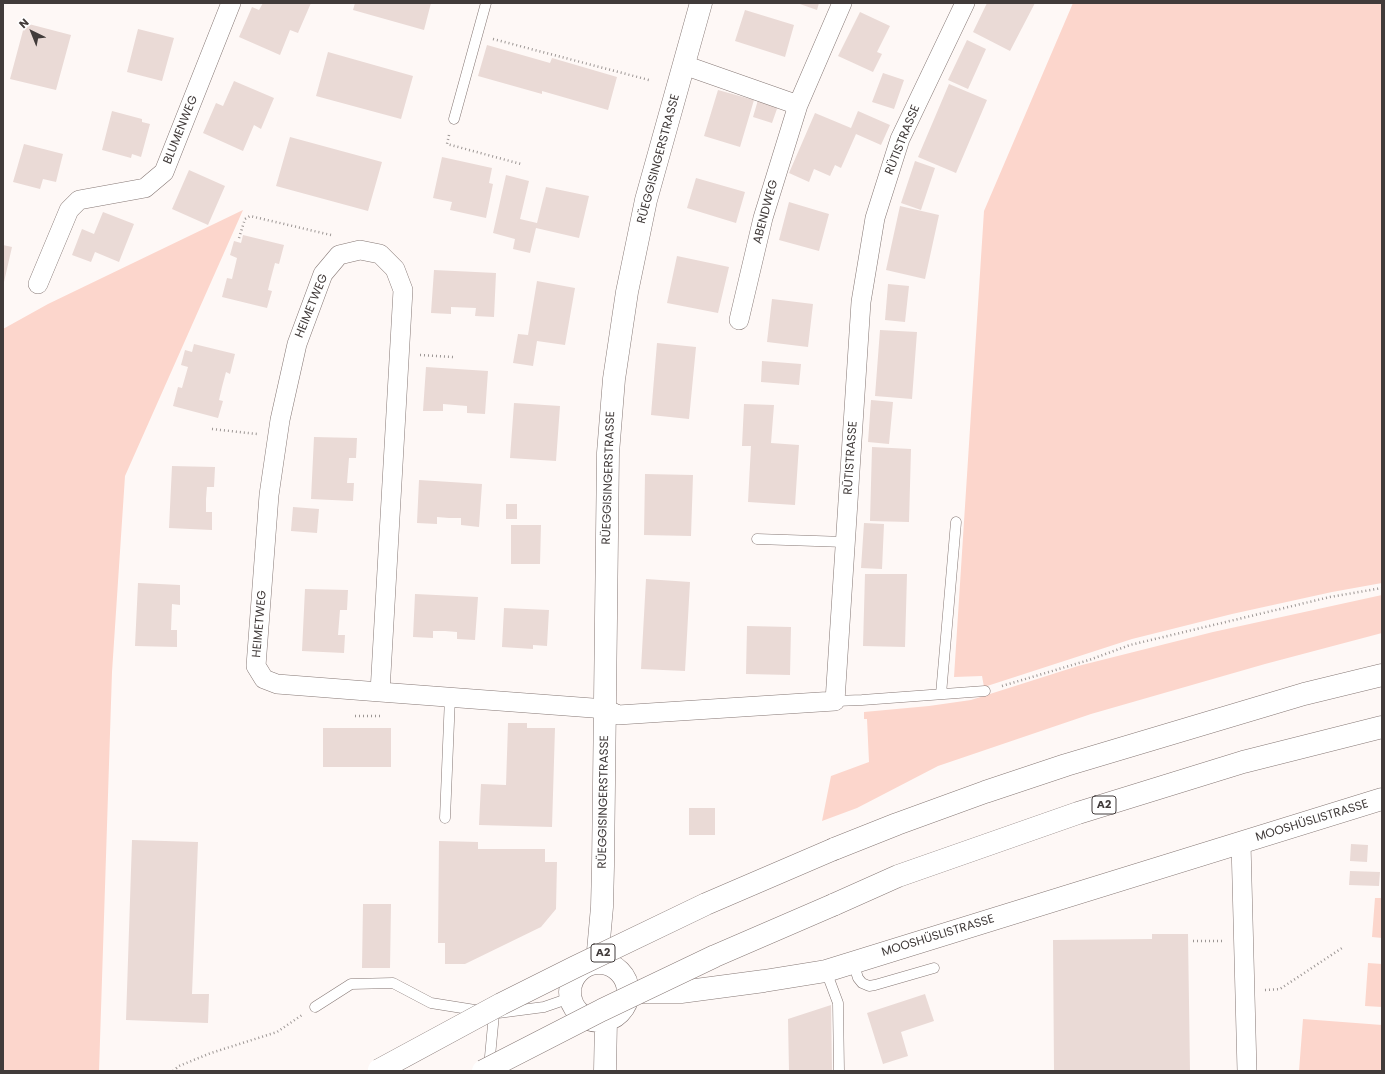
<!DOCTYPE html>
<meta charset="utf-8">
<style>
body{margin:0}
#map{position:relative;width:1385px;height:1074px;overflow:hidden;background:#fef8f6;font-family:Poppins,sans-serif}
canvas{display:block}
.frame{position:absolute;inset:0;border:4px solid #413b3a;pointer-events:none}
.north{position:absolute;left:12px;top:12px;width:40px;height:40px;-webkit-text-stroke:3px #fff;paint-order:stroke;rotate:317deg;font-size:11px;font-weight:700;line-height:16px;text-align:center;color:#413b3a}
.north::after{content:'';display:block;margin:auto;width:14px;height:18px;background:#413b3a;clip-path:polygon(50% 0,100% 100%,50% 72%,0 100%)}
</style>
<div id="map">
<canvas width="1385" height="1074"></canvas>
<div class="frame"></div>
<div class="north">N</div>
</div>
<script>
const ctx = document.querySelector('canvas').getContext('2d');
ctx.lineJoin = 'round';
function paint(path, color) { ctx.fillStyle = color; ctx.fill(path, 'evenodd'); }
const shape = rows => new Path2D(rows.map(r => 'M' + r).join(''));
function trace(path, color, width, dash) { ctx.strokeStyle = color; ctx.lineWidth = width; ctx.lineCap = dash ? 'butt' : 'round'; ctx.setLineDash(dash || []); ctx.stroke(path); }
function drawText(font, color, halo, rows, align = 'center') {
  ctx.font = font + ' Poppins,sans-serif'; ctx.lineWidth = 4; ctx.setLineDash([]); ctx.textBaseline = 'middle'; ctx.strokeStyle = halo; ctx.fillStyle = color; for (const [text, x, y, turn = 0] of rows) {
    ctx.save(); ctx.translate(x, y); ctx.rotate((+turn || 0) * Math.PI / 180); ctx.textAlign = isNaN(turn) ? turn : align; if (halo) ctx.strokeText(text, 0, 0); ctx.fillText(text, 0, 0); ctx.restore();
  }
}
paint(shape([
 [1073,3,1382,3,1382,583,1332,592,1232,614,1132,639,984,687,982,676,954,677,984,211],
 [243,210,125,476,112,672,99,1071,3,1071,3,329,48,304],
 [1382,595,1382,633,1265,664,1091,714,938,766,857,808,822,821,831,776,869,762,867,719,864,719,864,712,929,706,971,700,1078,666,1213,632],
 [1375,898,1382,898,1382,938,1372,937],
 [1368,963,1382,964,1382,1007,1365,1006],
 [1303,1019,1382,1025,1382,1071,1299,1071]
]), '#fcd6cc');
paint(shape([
 [263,3,311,3,298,33,290,30,280,55,239,37,252,7,259,10],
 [355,3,431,3,424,30,353,10],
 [797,3,819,3,817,10],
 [987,3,1035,3,1010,51,973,32],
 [745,10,794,25,785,57,735,41],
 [860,12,890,26,877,52,882,54,873,72,838,56],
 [25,23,71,35,56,90,10,79],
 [138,29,174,38,162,81,127,72],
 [967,40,986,49,968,89,948,80],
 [487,45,550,63,552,58,617,77,608,110,542,91,542,94,478,76],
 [328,52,413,76,401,119,316,96],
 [883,73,904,80,894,109,872,102],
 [234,81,274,98,261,129,254,125,243,151,203,133,216,103,223,106],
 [949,84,987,100,956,173,918,157],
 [718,90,754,100,740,147,704,136],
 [758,100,778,106,772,123,753,117],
 [112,111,142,119,142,122,150,124,141,157,132,154,131,158,102,150],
 [858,111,890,125,881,145,856,134,841,168,835,165,830,176,814,169,809,182,789,173,815,113,851,128],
 [290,137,382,162,368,211,276,186],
 [24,144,63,154,56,182,43,179,40,189,13,182],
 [442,157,492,168,489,183,493,184,486,218,450,210,452,202,433,198],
 [915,161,935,168,921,210,901,203],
 [189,170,225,186,208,225,172,209],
 [506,175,529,181,520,219,537,223,546,187,589,196,579,238,536,228,530,253,513,249,515,239,493,233],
 [696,178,745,192,736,223,687,208],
 [789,202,829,214,819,251,779,240],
 [900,206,939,215,925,279,886,270],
 [103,212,134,224,119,262,95,252,91,262,72,255,82,229,94,234],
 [243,235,284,245,279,264,275,263,271,278,268,290,272,291,267,308,222,297,227,278,232,279,237,258,230,255,234,241,241,243],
 [3,245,12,247,4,282,3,282],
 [677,256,729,267,718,313,667,303],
 [434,270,496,273,494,317,475,316,476,308,451,307,451,314,431,313],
 [537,281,575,288,565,345,537,341,533,366,513,363,518,334,528,335],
 [888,284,909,286,905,322,885,320],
 [772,299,813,304,808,347,767,342],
 [880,330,917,332,912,399,875,396],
 [657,343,696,347,689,419,651,415],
 [194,344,235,354,230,374,226,372,222,387,219,400,223,401,218,418,173,406,178,387,182,388,188,367,181,365,185,350,192,352],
 [762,361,801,364,799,385,761,382],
 [426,367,488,371,485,414,467,413,467,406,443,404,443,411,423,411],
 [871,400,893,402,889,444,868,442],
 [514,403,560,406,556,461,510,458],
 [744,404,774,405,771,443,799,445,795,505,748,502,751,446,742,446],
 [314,437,357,438,356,458,349,458,347,483,354,483,353,501,311,499],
 [872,447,911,449,909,522,870,521],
 [172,466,215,467,214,487,207,487,206,499,206,512,212,512,212,530,169,528],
 [645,474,693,475,691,536,644,535],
 [419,480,482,484,479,527,461,525,461,518,449,518,437,517,437,524,417,523],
 [506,504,517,504,517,519,506,519],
 [293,507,319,509,317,533,291,531],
 [864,523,884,524,882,569,861,568],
 [511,525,541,525,540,564,511,564],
 [865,574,907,574,905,647,863,646],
 [646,579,690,582,685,671,641,669],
 [138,583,180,585,180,605,172,604,171,630,177,630,177,647,135,646],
 [305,589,348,590,347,610,340,610,338,635,345,635,344,653,302,651],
 [415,594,478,597,475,640,457,639,457,632,445,631,433,631,433,638,413,637],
 [504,608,549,610,547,646,533,645,533,649,502,647],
 [747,626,791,627,790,675,746,674],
 [508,723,527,723,527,728,555,728,552,827,479,825,481,784,506,785],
 [323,728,391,728,391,767,323,767],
 [689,808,715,808,715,835,689,835],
 [132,840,198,842,192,994,209,994,208,1023,126,1020],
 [439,841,478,842,478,849,545,849,545,862,557,862,556,909,541,927,465,964,445,964,445,943,438,943],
 [1351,844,1368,845,1367,862,1350,861],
 [1350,871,1380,872,1379,886,1349,885],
 [363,904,391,904,390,968,362,968],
 [1152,934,1188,934,1190,1071,1054,1071,1053,940,1152,939],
 [925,994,934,1021,901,1032,908,1056,883,1064,867,1013],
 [831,1005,832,1071,789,1071,788,1019]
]), '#eadad6');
const lane = shape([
 [454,119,486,3],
 [757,539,845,542],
 [941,694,956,522],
 [835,701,862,700,985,691],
 [445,818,450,697],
 [853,962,858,978,862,983,869,986,875,985,934,968],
 [826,971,838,1003,839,1071],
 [315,1007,351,984,393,983,431,1003,481,1011],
 [498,1013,544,1007,570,998],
 [489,1067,494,1014]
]);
const street = shape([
 [684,65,798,105],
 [38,284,69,210,79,200,145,188,164,172,231,3],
 [739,320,763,218,798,105,842,3],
 [380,692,277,684,264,679,256,666,269,495,280,420,297,344,323,274,339,255,360,250,380,254,395,269,403,290,380,692,606,709,618,715,835,701,861,302,875,218,900,139,965,3],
 [1241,843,1247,1071]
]);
const secondary = shape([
 [597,962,602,907,603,866,608,453,614,379,627,292,646,200,701,3],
 '570 992a29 29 0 1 1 58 0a29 29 0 1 1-58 0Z',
 [637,992,681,992,764,981,826,971,1382,799],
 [605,1071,606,1020]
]);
const highway = shape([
 [834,849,897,824,985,792,1066,765,1304,694,1382,675],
 [833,905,898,876,1078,813,1243,762,1382,727]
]);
trace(lane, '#867875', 11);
trace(street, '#867875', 20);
trace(secondary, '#867875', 23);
trace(highway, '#867875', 23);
trace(shape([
 [493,39,649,80],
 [449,135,447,144,521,164],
 [239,238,245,219,250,216,331,235],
 [420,355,453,357],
 [212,429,257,434],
 [1002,686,1089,660,1130,645,1330,597,1382,588],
 [355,716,382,716],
 [1193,941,1223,941],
 [1265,990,1280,989,1342,948],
 [173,1071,179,1066,211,1053,277,1032,302,1015]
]), '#9c9694', 2.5, [1, 3]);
trace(lane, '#fff', 10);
trace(street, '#fff', 19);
trace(secondary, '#fff', 22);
trace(highway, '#fff', 22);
const highwayBridge = shape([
 [379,1070,501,1004,575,967,706,904,834,849],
 [483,1071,602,1010,715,956,833,905]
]);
trace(highwayBridge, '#867875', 23, []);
trace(highwayBridge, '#fff', 22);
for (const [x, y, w] of [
 [1104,805,24],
 [603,953,24]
]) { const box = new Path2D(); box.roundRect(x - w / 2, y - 9, w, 18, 3); ctx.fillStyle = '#fff'; ctx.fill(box); trace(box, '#413b3a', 1); }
drawText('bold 11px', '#413b3a', null, [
 ["A2",1104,805],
 ["A2",603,953]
]);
drawText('12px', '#413b3a', '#fff', [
 ["BLUMENWEG",181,130,-68],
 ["RÜTISTRASSE",903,140,-68],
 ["RÜEGGISINGERSTRASSE",659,159,-75],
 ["ABENDWEG",766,212,-75],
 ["HEIMETWEG",312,306,-68],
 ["RÜTISTRASSE",851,458,-86],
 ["RÜEGGISINGERSTRASSE",609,478,-88],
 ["HEIMETWEG",260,624,-85],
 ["RÜEGGISINGERSTRASSE",604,802,-89],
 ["MOOSHÜSLISTRASSE",1312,821,-17],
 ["MOOSHÜSLISTRASSE",938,936,-17]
]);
</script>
